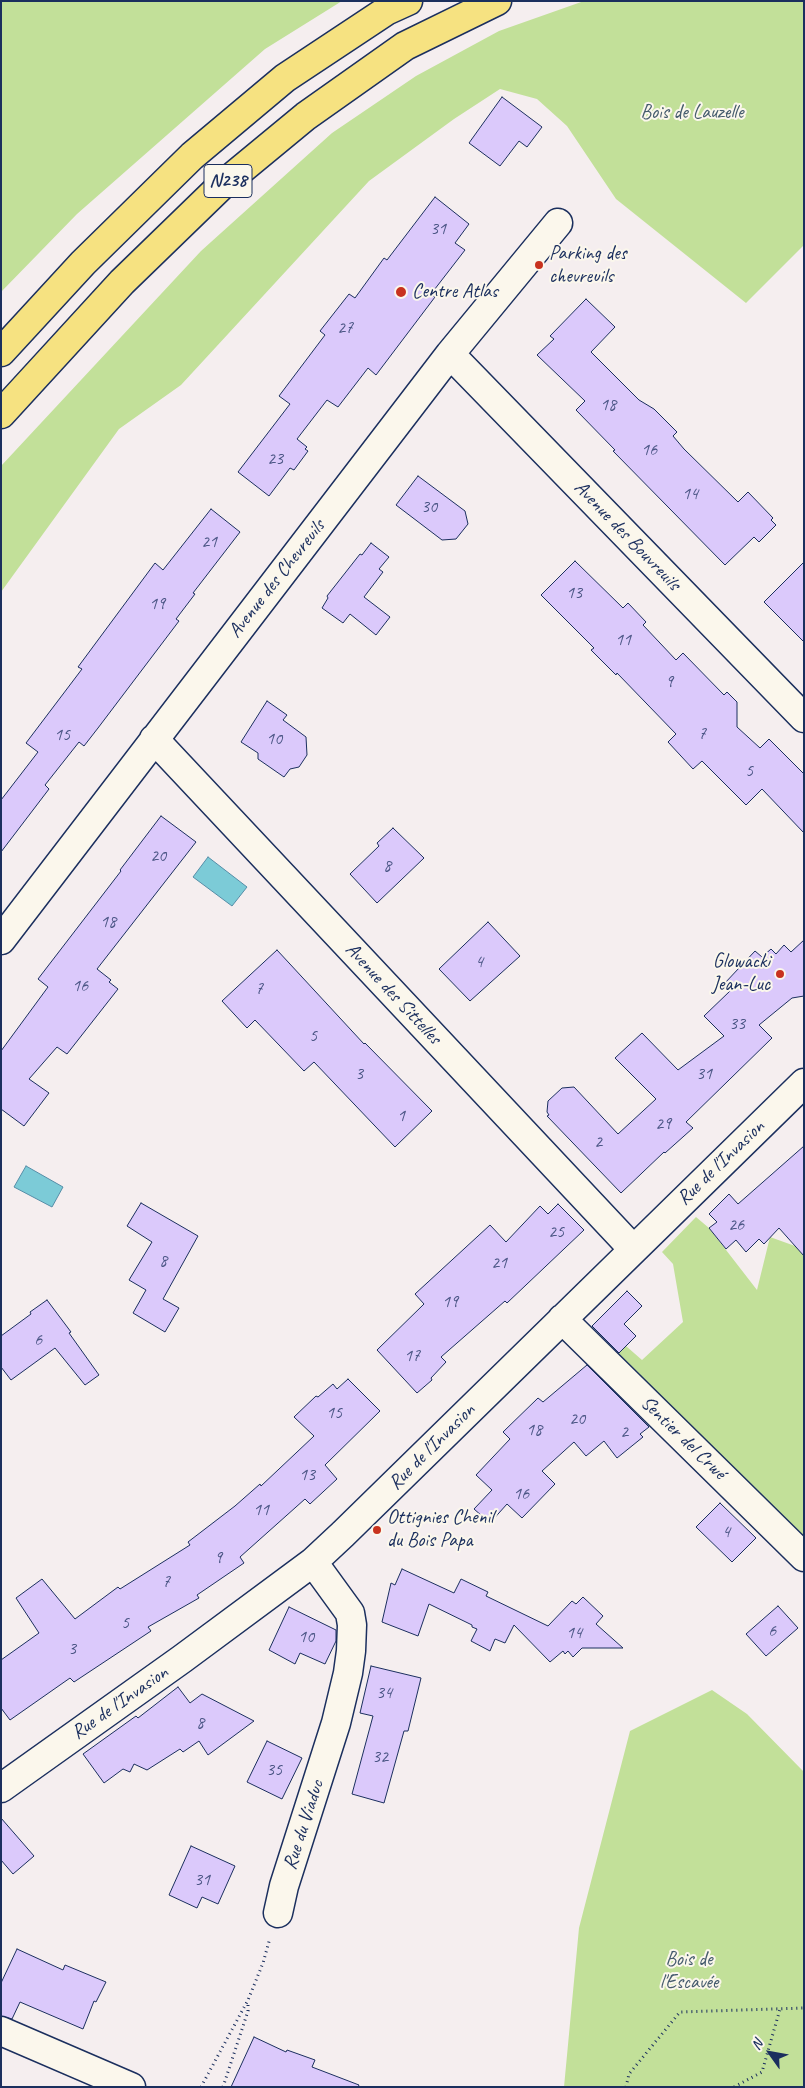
<!DOCTYPE html>
<meta charset="utf-8">
<style>
body{margin:0}
#map{position:relative;width:805px;height:2088px;overflow:hidden;background:#f5eeef;font-family:Caveat,sans-serif}
canvas{display:block}
.frame{position:absolute;inset:0;border:2px solid #1b2f5e;pointer-events:none}
.north{position:absolute;left:745px;top:2028px;width:50px;height:50px;-webkit-text-stroke:4px #fbf7ec;paint-order:stroke;rotate:302deg;font-size:14px;font-weight:700;line-height:20px;text-align:center;color:#1b2f5e}
.north::after{content:'';display:block;margin:auto;width:18px;height:22px;background:#1b2f5e;clip-path:polygon(50% 0,100% 100%,50% 72%,0 100%)}
</style>
<div id="map">
<canvas width="805" height="2088"></canvas>
<div class="frame"></div>
<div class="north">N</div>
</div>
<script>
const ctx = document.querySelector('canvas').getContext('2d');
ctx.lineJoin = 'round';
function paint(path, color) { ctx.fillStyle = color; ctx.fill(path, 'evenodd'); }
const shape = rows => new Path2D(rows.map(r => 'M' + r).join(''));
function trace(path, color, width, dash) { ctx.strokeStyle = color; ctx.lineWidth = width; ctx.lineCap = dash ? 'butt' : 'round'; ctx.setLineDash(dash || []); ctx.stroke(path); }
function drawText(font, color, halo, rows, align = 'center') {
  ctx.font = font + ' Caveat,sans-serif'; ctx.lineWidth = 4; ctx.setLineDash([]); ctx.textBaseline = 'middle'; ctx.strokeStyle = halo; ctx.fillStyle = color; for (const [text, x, y, turn = 0] of rows) {
    ctx.save(); ctx.translate(x, y); ctx.rotate((+turn || 0) * Math.PI / 180); ctx.textAlign = isNaN(turn) ? turn : align; if (halo) ctx.strokeText(text, 0, 0); ctx.fillText(text, 0, 0); ctx.restore();
  }
}
paint(shape([
 [1,1,342,1,265,49,77,214,1,292],
 [584,1,804,1,804,245,746,303,616,199,567,126,537,99,500,89,454,119,369,181,181,385,119,429,1,592,1,466,201,251,332,133,416,76,499,31],
 [696,1217,709,1228,757,1290,770,1237,795,1246,804,1239,804,1539,617,1354,626,1346,642,1360,683,1322,673,1264,662,1252],
 [712,1690,747,1714,804,1772,804,2087,564,2087,579,1928,630,1731]
]), '#c2e099');
const water = shape([
 [208,857,247,887,232,906,193,877,208,857],
 [26,1166,63,1187,52,1207,14,1187,26,1166]
]);
paint(water, '#7ccbd7');
trace(water, '#558da7', 1);
const building = shape([
 [502,97,542,127,527,147,519,141,500,166,469,143,502,97],
 [435,197,469,224,455,243,465,250,431,294,435,297,376,375,368,368,338,407,327,400,297,439,307,447,305,449,308,451,294,470,290,468,269,496,238,472,290,404,279,396,325,335,320,331,349,294,355,298,384,258,387,260,435,197],
 [586,299,615,327,591,352,639,400,654,409,677,432,673,436,684,449,738,502,748,492,773,518,771,520,776,525,759,542,754,537,725,565,613,451,615,450,576,410,585,401,537,355,554,339,550,336,586,299],
 [418,476,465,511,468,524,456,539,442,540,396,505,418,476],
 [211,509,240,532,193,593,195,594,176,619,179,621,98,728,84,746,79,742,45,785,49,789,1,852,1,800,38,752,26,743,82,669,78,667,155,563,163,570,211,509],
 [371,543,389,557,379,569,383,572,364,597,390,617,376,635,350,614,343,623,322,608,328,598,327,596,360,554,362,555,371,543],
 [575,561,623,608,628,603,646,622,643,625,676,660,683,653,724,695,727,692,737,702,737,727,760,748,769,739,804,774,804,833,762,789,746,805,702,761,693,769,668,742,676,734,617,673,616,675,591,650,594,648,541,595,575,561],
 [804,562,804,642,764,602,804,562],
 [267,701,287,715,283,720,306,737,307,755,299,767,290,769,284,777,258,759,258,753,241,742,267,701],
 [161,816,196,842,97,969,111,980,109,982,118,989,67,1054,57,1047,29,1079,49,1093,24,1126,1,1109,1,1051,48,987,38,979,121,871,120,870,161,816],
 [393,828,424,858,377,903,350,874,379,846,377,843,393,828],
 [488,922,520,956,470,1001,439,969,488,922],
 [804,940,804,996,792,998,759,1025,772,1038,686,1122,693,1128,665,1153,664,1152,621,1193,547,1116,549,1115,547,1112,548,1101,562,1088,574,1087,618,1134,656,1099,615,1058,642,1033,678,1070,724,1036,704,1016,730,991,724,984,755,951,762,957,771,949,776,954,784,945,791,952,804,940],
 [277,950,364,1044,365,1043,432,1111,395,1147,314,1062,304,1071,255,1020,247,1028,222,1001,277,950],
 [804,1146,804,1256,779,1228,764,1244,759,1239,746,1252,736,1240,726,1249,709,1228,717,1222,709,1214,729,1194,738,1204,804,1146],
 [141,1203,198,1236,163,1299,179,1308,165,1332,133,1313,146,1290,129,1280,152,1242,127,1226,141,1203],
 [558,1204,584,1230,507,1303,505,1301,441,1357,446,1362,431,1378,432,1380,417,1393,377,1350,424,1304,415,1294,490,1225,506,1242,540,1206,548,1214,558,1204],
 [627,1291,642,1306,624,1324,636,1336,619,1353,592,1326,627,1291],
 [47,1300,71,1332,69,1333,99,1375,85,1385,55,1348,11,1380,1,1367,1,1336,31,1314,30,1312,47,1300],
 [587,1365,649,1427,640,1434,643,1437,617,1458,604,1441,586,1456,574,1442,542,1471,555,1484,522,1518,507,1504,490,1523,474,1509,492,1490,476,1475,510,1439,503,1432,538,1398,543,1402,587,1365],
 [348,1379,380,1411,325,1465,337,1479,310,1504,305,1499,240,1557,244,1563,197,1595,199,1598,148,1627,151,1631,74,1682,70,1678,10,1720,1,1708,1,1660,39,1633,16,1598,42,1579,75,1619,118,1587,120,1589,190,1545,188,1542,235,1506,260,1484,261,1486,314,1436,294,1417,316,1396,318,1397,333,1384,337,1389,348,1379],
 [720,1503,756,1538,732,1562,696,1527,720,1503],
 [402,1569,454,1593,461,1579,488,1592,486,1596,548,1626,572,1601,576,1604,583,1597,603,1616,596,1624,623,1648,582,1648,573,1657,568,1651,565,1654,563,1651,550,1662,514,1625,505,1643,495,1639,490,1651,471,1641,477,1629,472,1627,472,1625,429,1604,418,1636,382,1622,391,1583,395,1585,402,1569],
 [778,1606,798,1628,766,1656,746,1634,778,1606],
 [289,1607,336,1630,336,1641,325,1664,300,1653,295,1664,269,1650,289,1607],
 [371,1666,421,1678,408,1731,404,1731,384,1803,352,1794,373,1716,360,1713,371,1666],
 [178,1687,190,1703,202,1694,254,1721,208,1755,199,1741,183,1752,180,1749,147,1770,134,1764,130,1772,123,1769,104,1783,83,1754,136,1716,138,1718,178,1687],
 [267,1741,302,1758,282,1799,247,1782,267,1741],
 [1,1818,34,1856,13,1874,1,1860,1,1818],
 [191,1846,235,1866,218,1904,202,1897,197,1908,169,1895,191,1846],
 [17,1949,63,1970,65,1965,106,1982,96,2002,94,2001,83,2029,20,2002,12,2019,1,2016,1,1983,17,1949],
 [254,2037,286,2052,287,2050,315,2060,312,2067,359,2085,358,2087,231,2087,254,2037]
]);
paint(building, '#dbc9fb');
trace(building, '#1b2f5e', 1);
const minor = shape([
 [450,354,804,718],
 [154,739,633,1249],
 [1,940,450,354,558,223],
 [562,1319,804,1557],
 [1,1788,182,1659,313,1562,343,1534,804,1083],
 [278,1913,284,1886,336,1723,348,1673,351,1651,352,1625,350,1613,313,1562],
 [1,2031,131,2087]
]);
const highway = shape([
 [1,352,83,263,192,156,285,78,386,11,408,1],
 [1,414,122,282,220,187,306,116,405,46,497,1]
]);
trace(minor, '#1b2f5e', 31);
trace(highway, '#1b2f5e', 31);
trace(shape([
 [201,2087,248,2000,263,1963,270,1938],
 [223,2087,248,2011,248,2001],
 [626,2087,629,2074,680,2012,804,2008],
 [734,2087,762,2072,780,2009]
]), '#1b2f5e', 3, [1, 4]);
trace(minor, '#fbf7ec', 28);
trace(highway, '#f6e281', 28);
for (const [x, y, r, color] of [
 [539,265,5,"#c8321e"],
 [401,292,6,"#c8321e"],
 [780,974,5,"#c8321e"],
 [377,1530,5,"#c8321e"]
]) { const dot = new Path2D(); dot.arc(x, y, r, 0, 2 * Math.PI); ctx.fillStyle = color; ctx.fill(dot); trace(dot, '#fbf7ec', 2); }
drawText('18px', '#4b5685', null, [
 ["31",438,229],
 ["27",345,328],
 ["18",608,405],
 ["16",649,450],
 ["23",275,459],
 ["14",690,494],
 ["30",429,507],
 ["21",209,542],
 ["13",574,593],
 ["19",157,604],
 ["11",623,640],
 ["9",669,682],
 ["7",702,734],
 ["15",62,735],
 ["10",274,739],
 ["5",749,771],
 ["20",158,856],
 ["8",387,866],
 ["18",108,922],
 ["4",479,962],
 ["16",80,986],
 ["7",259,989],
 ["33",737,1024],
 ["5",313,1036],
 ["3",359,1074],
 ["31",704,1074],
 ["1",401,1116],
 ["29",663,1124],
 ["2",598,1142],
 ["26",736,1225],
 ["25",556,1232],
 ["8",163,1261],
 ["21",499,1263],
 ["19",450,1302],
 ["6",38,1340],
 ["17",412,1356],
 ["15",334,1413],
 ["20",577,1419],
 ["18",534,1430],
 ["2",624,1432],
 ["13",307,1475],
 ["16",521,1494],
 ["11",261,1510],
 ["4",726,1532],
 ["9",218,1558],
 ["7",166,1582],
 ["5",125,1623],
 ["6",772,1631],
 ["14",574,1633],
 ["10",306,1637],
 ["3",72,1649],
 ["34",384,1693],
 ["8",200,1723],
 ["32",380,1757],
 ["35",274,1770],
 ["31",202,1880]
]);
for (const [x, y, w] of [
 [228,181,48]
]) { const box = new Path2D(); box.roundRect(x - w / 2, y - 16.5, w, 33, 4); ctx.fillStyle = '#fbf7ec'; ctx.fill(box); trace(box, '#1b2f5e', 1); }
drawText('bold 19px', '#1b2f5e', null, [
 ["N238",228,181]
]);
drawText('20px', '#455b6d', '#fbf7ec', [
 ["Bois de Lauzelle",692,113],
 ["Bois de",689,1960],
 ["l'Escavée",689,1983]
]);
drawText('20px', '#1b2f5e', '#fbf7ec', [
 ["Parking des",549,254],
 ["chevreuils",549,277],
 ["Centre Atlas",412,292],
 ["Glowacki",770,962,"right"],
 ["Jean-Luc",770,985,"right"],
 ["Ottignies Chenil",387,1518],
 ["du Bois Papa",387,1541]
], 'left');
drawText('20px', '#1b2f5e', '#fbf7ec', [
 ["Avenue des Bouvreuils",627,536,46],
 ["Avenue des Chevreuils",277,579,-52],
 ["Avenue des Sittelles",393,994,47],
 ["Rue de l'Invasion",721,1163,-44],
 ["Sentier del Crwé",683,1438,44],
 ["Rue de l'Invasion",432,1447,-45],
 ["Rue de l'Invasion",120,1703,-35],
 ["Rue du Viaduc",304,1825,-72]
]);
</script>
